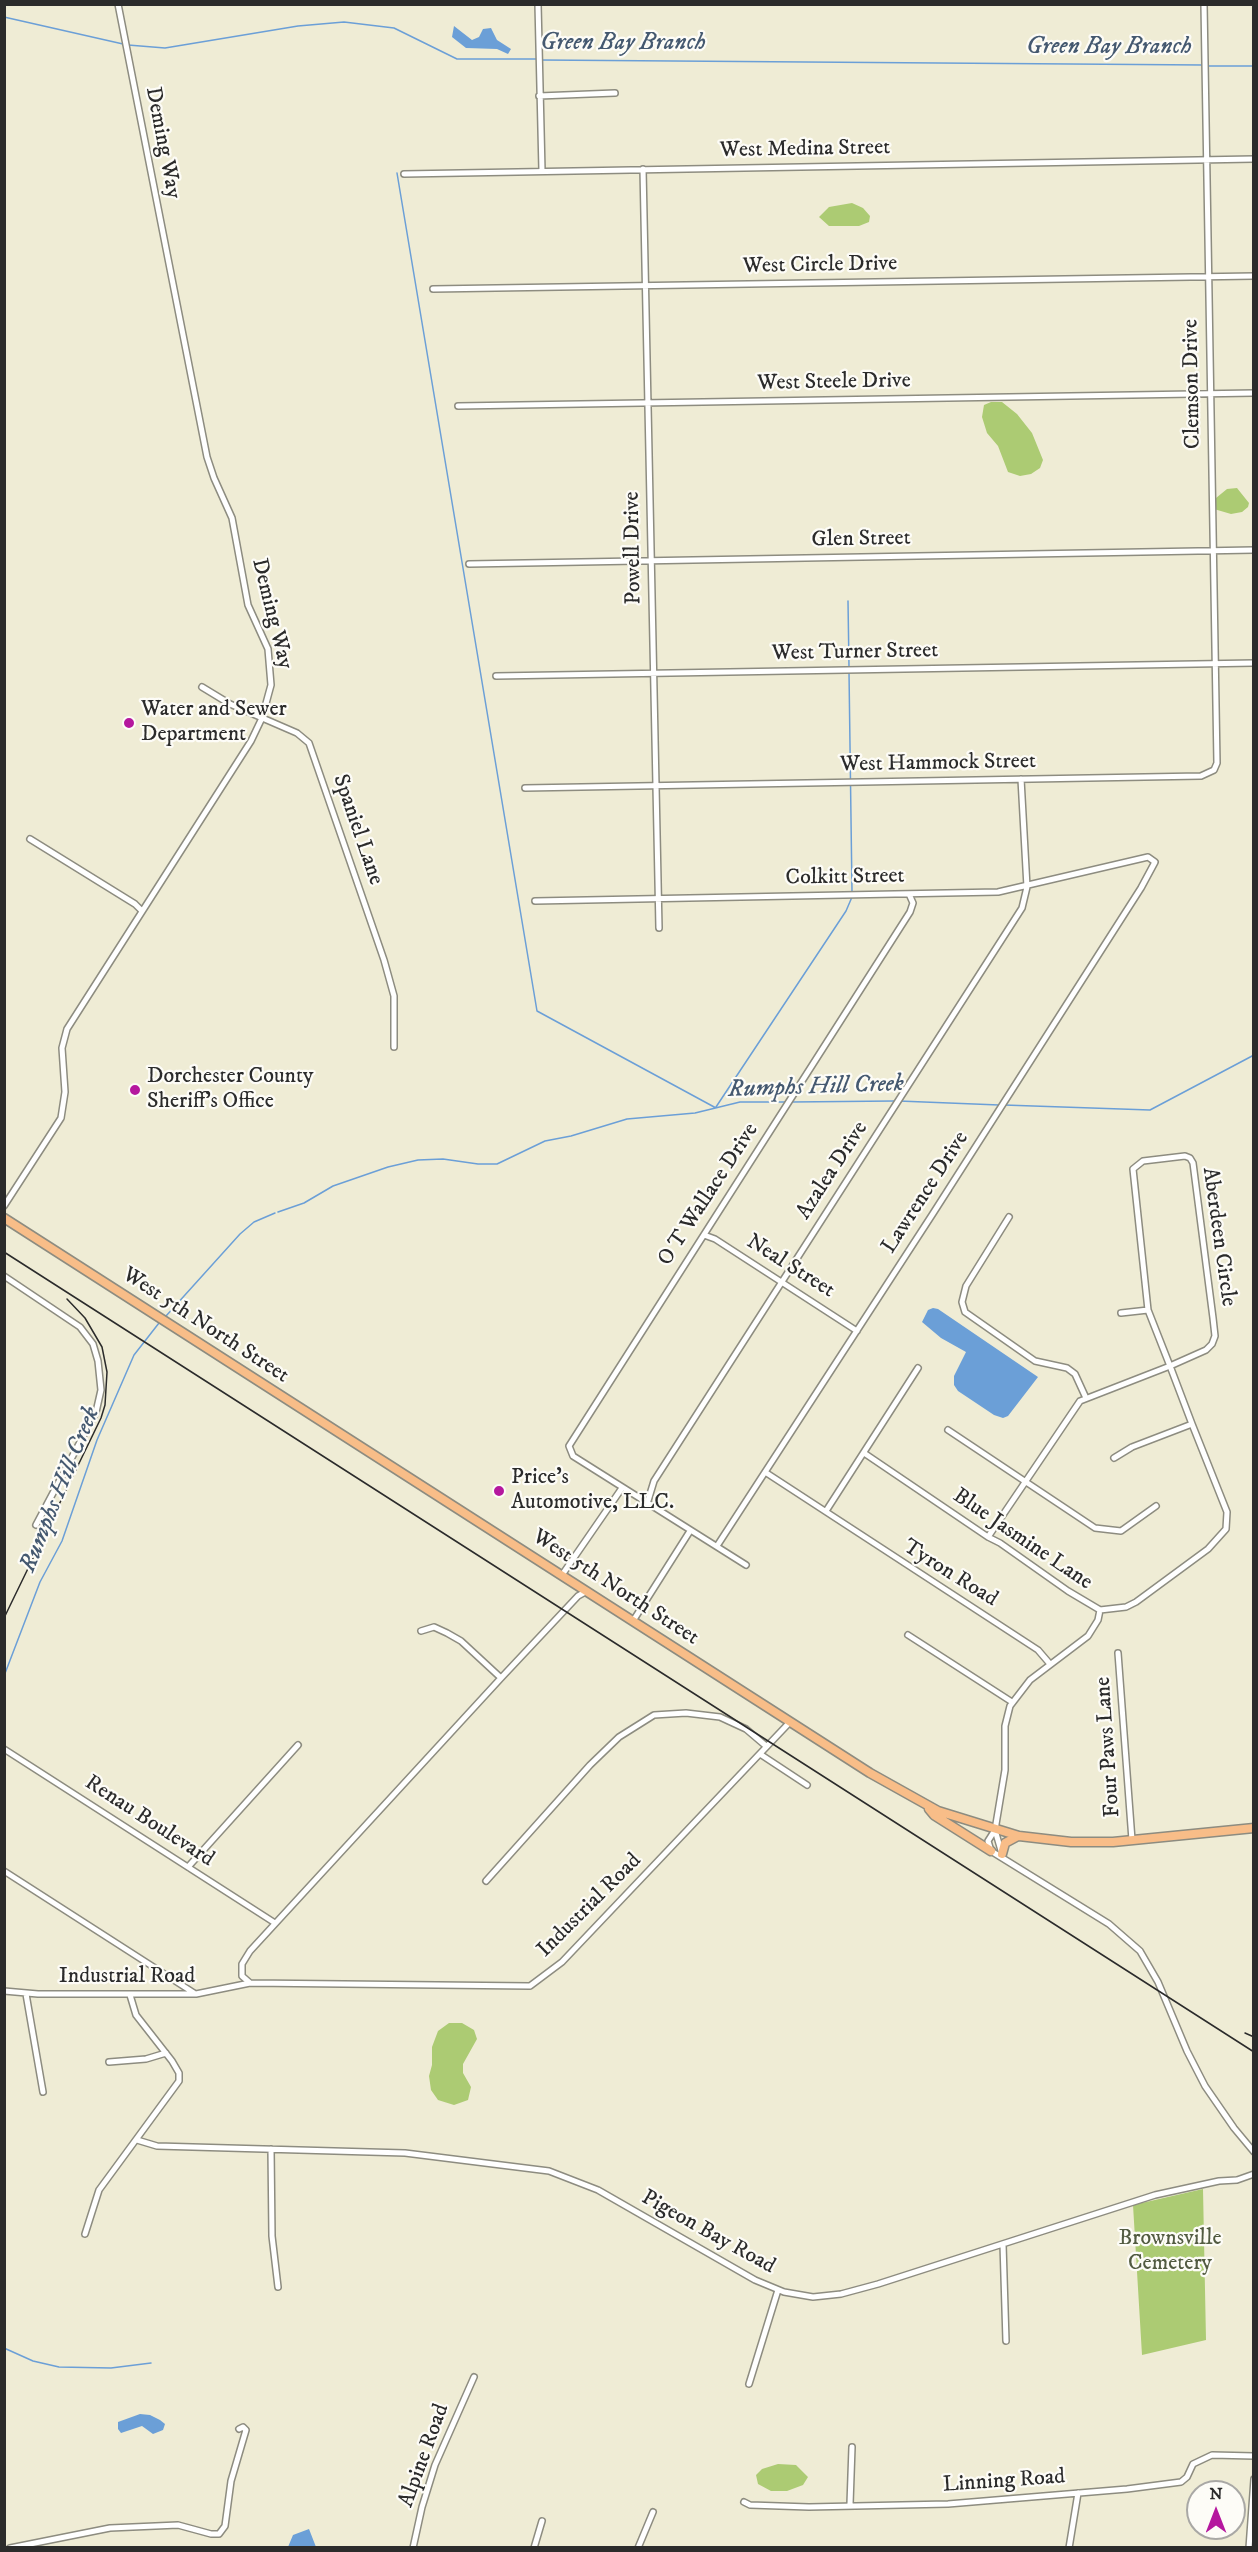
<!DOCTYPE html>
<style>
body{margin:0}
#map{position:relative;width:1258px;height:2552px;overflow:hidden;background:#efecd5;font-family:"IM FELL DW Pica",serif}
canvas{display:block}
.frame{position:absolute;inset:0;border:6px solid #2b2b2b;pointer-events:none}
.north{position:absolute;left:1186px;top:2480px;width:60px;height:60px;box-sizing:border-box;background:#fdfcf7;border:2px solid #a9a8a5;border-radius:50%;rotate:0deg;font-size:16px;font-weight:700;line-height:24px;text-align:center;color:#2b2b2b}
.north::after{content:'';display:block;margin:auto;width:21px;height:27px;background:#b5179e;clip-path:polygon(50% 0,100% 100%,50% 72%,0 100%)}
</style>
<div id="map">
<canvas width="1258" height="2552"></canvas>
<div class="frame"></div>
<div class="north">N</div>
</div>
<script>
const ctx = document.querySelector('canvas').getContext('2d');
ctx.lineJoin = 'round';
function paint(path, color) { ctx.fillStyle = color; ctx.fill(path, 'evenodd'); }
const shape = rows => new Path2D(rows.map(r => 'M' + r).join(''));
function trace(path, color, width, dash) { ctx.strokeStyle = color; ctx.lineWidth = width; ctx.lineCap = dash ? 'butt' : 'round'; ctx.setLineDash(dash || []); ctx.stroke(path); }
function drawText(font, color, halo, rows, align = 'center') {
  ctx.font = font + ' "IM FELL DW Pica",serif'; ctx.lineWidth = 4.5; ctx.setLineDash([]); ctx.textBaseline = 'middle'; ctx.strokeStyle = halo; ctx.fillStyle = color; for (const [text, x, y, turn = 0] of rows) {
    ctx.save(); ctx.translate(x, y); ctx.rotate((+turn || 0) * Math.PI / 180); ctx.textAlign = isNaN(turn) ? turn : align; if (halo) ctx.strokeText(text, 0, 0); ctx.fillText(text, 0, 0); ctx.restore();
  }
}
paint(shape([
 [852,203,863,208,870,216,869,222,859,226,829,226,819,217,829,207],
 [991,402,1002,402,1017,414,1032,433,1043,460,1040,468,1031,474,1020,476,1008,472,998,446,987,433,982,417,984,405],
 [1237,488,1249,503,1248,507,1242,512,1231,514,1214,509,1212,503,1216,498,1227,489],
 [449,2023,462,2023,474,2030,477,2039,463,2064,463,2073,471,2087,468,2100,454,2105,438,2100,431,2090,429,2076,432,2065,432,2047,438,2031],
 [1203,2189,1206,2340,1142,2355,1133,2205],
 [778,2464,796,2465,808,2477,803,2485,787,2491,771,2491,758,2484,756,2475,762,2469]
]), '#accb73');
paint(shape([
 [454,26,472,40,479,37,483,29,491,28,497,40,511,49,508,54,497,49,466,48,452,37],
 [933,1308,938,1309,1038,1377,1008,1416,1003,1418,994,1415,958,1391,954,1385,954,1376,966,1352,941,1338,922,1322,928,1310],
 [140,2414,150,2415,160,2420,165,2424,163,2430,153,2434,142,2426,121,2433,118,2429,118,2422],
 [309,2529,316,2547,288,2547,293,2535]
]), '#6b9fd7');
trace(shape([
 [4,17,123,44],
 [128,45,165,48,298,26,344,22,394,28,457,59,537,59],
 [541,60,1203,65],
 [1207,66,1254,66],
 [397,173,537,1011,716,1108],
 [848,601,849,667],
 [849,672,852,892],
 [899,1101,999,1105],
 [791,1102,894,1101],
 [1004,1105,1150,1110,1254,1055],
 [716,1107,846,911,852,897],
 [278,1212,304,1203,333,1186,388,1167,418,1160,443,1159,478,1164,497,1164,545,1141,571,1136,627,1119,695,1113,740,1102,786,1102],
 [166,1316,240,1234,254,1222,275,1213],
 [4,1676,40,1582,62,1541,97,1440,134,1355,159,1323],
 [4,2348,33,2361,59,2367,111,2368,151,2363]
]), '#6b9fd7', 1.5);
const street = shape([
 [538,4,542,171],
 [539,96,615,93],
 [643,169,659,928],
 [404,174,1254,159],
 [433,289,1254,276],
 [458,406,1254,393],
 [469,564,1254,550],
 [496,676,1254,663],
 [202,687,230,704,297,733,309,743,384,960,394,996,394,1047],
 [525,788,1201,776,1214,770,1217,763,1204,4],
 [30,839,135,904,142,911],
 [535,901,998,892,1148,857,1155,862,1141,888,932,1215,717,1546],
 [4,1206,61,1118,65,1092,62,1048,67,1029,251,741,262,718,271,685,268,649,248,605,232,518,214,478,207,457,118,4],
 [1009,1217,966,1286,962,1302,965,1312,1035,1361,1067,1368,1075,1374,1086,1398],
 [704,1235,715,1239,857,1331],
 [4,1276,80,1327,93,1344,98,1361,101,1390,96,1412,36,1525],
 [1121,1313,1148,1310],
 [948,1430,1095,1528,1121,1531,1156,1506],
 [864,1453,988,1537,1000,1543,1068,1591,1100,1610,1126,1607,1136,1602,1208,1549,1226,1529,1227,1512,1192,1424,1170,1366,1148,1310,1133,1169,1143,1161,1185,1156,1190,1158,1193,1163,1213,1318,1215,1336,1212,1344,1206,1350,1170,1366,1080,1401,988,1537],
 [1114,1458,1132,1447,1192,1424],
 [765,1472,1038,1650,1050,1664],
 [647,1504,654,1481,1022,908,1027,887,1021,779],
 [826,1511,918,1368],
 [746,1565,573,1456,569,1446,910,912,913,903,909,894],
 [562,1575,622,1488],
 [587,1591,578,1596,501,1678,250,1951,242,1964,242,1976,250,1983,530,1986,562,1962,790,1722],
 [633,1621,690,1531],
 [421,1631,434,1627,447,1633,461,1641,501,1678],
 [908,1635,1012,1702],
 [1118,1653,1132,1840],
 [4,1749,275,1923],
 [760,1754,807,1785],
 [995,1830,988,1841,991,1851,1109,1924,1140,1951,1158,1982,1187,2051,1205,2086,1234,2128,1254,2152],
 [1002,1854,995,1830,1005,1770,1005,1726,1010,1706,1030,1680,1088,1636,1098,1620,1100,1610],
 [188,1867,298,1745],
 [4,1871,194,1993],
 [486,1881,590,1765,619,1737,654,1715,686,1713,720,1717,746,1729,766,1746],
 [4,1991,38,1994,196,1994,250,1983],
 [26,1994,43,2092],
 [109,2062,146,2059,166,2053],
 [137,2140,157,2146,405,2153,549,2171,598,2190,755,2280,784,2292,813,2297,841,2294,878,2284,1155,2195,1219,2181,1237,2180,1254,2174],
 [271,2149,272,2236,278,2287],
 [85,2234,99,2190,179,2081,179,2073,172,2061,136,2015,130,1995],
 [1003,2244,1006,2341],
 [749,2384,778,2290],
 [744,2502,750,2505,809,2507,948,2504,1127,2489,1181,2482,1187,2477,1193,2464,1212,2455,1254,2456],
 [850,2504,852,2447],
 [10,2548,110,2528,178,2525,211,2534,219,2534,225,2526,231,2481,246,2430,243,2427,239,2429],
 [413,2548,422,2507,435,2465,474,2377],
 [534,2548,542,2521],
 [638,2548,653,2512],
 [1069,2548,1078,2493],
 [1249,2548,1254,2479]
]);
const primary = shape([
 [4,1218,870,1773,938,1811,1019,1836,1071,1842,1113,1842,1254,1828],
 [929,1809,934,1815,991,1851],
 [1002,1854,1005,1843,1018,1836]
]);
trace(street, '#8d8c80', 8);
trace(primary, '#8d8c80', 11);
trace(street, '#fff', 5);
trace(primary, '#f8bd88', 8);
trace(shape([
 [4,1252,1254,2052],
 [4,1618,101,1418,105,1405,107,1372,102,1347,85,1318,67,1299],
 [1245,2033,1254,2037]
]), '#2b2b2b', 1.5);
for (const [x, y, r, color] of [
 [129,723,6,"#b5179e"],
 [135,1090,6,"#b5179e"],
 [499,1491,6,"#b5179e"]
]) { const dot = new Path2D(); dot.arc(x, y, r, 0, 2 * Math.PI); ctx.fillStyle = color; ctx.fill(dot); trace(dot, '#fdfcf7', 2); }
drawText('22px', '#2b2b2b', '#fdfcf7', [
 ["Deming Way",162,143,79],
 ["West Medina Street",805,150,-1],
 ["West Circle Drive",820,266,-1],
 ["West Steele Drive",834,383,-1],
 ["Clemson Drive",1193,384,-91],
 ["Glen Street",861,540,-1],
 ["Powell Drive",634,548,-91],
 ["Deming Way",271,614,76],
 ["West Turner Street",855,653,-1],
 ["West Hammock Street",938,764,-1],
 ["Spaniel Lane",357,830,71],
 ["Colkitt Street",845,878,-1],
 ["Azalea Drive",833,1171,-57],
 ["Lawrence Drive",926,1193,-57],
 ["O T Wallace Drive",709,1195,-57],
 ["Aberdeen Circle",1218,1237,82],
 ["Neal Street",790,1267,32],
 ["West 5th North Street",205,1326,33],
 ["Blue Jasmine Lane",1022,1540,34],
 ["Tyron Road",950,1574,32],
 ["West 5th North Street",615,1588,33],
 ["Four Paws Lane",1109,1747,-94],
 ["Renau Boulevard",149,1822,33],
 ["Industrial Road",590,1906,-45],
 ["Industrial Road",127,1977],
 ["Pigeon Bay Road",708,2233,29],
 ["Alpine Road",425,2456,-70],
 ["Linning Road",1004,2482,-4]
]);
drawText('22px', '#2b2b2b', '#fdfcf7', [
 ["Water and Sewer",141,710],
 ["Department",141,735],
 ["Dorchester County",147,1077],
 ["Sheriff's Office",147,1102],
 ["Price's",511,1478],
 ["Automotive, LLC.",511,1503]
], 'left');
drawText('22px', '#525b41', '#fdfcf7', [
 ["Brownsville",1170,2239],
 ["Cemetery",1170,2264]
]);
drawText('italic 24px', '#455970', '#fdfcf7', [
 ["Green Bay Branch",623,44],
 ["Green Bay Branch",1109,48],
 ["Rumphs Hill Creek",816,1088,-2],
 ["Rumphs Hill Creek",61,1490,-68]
]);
</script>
